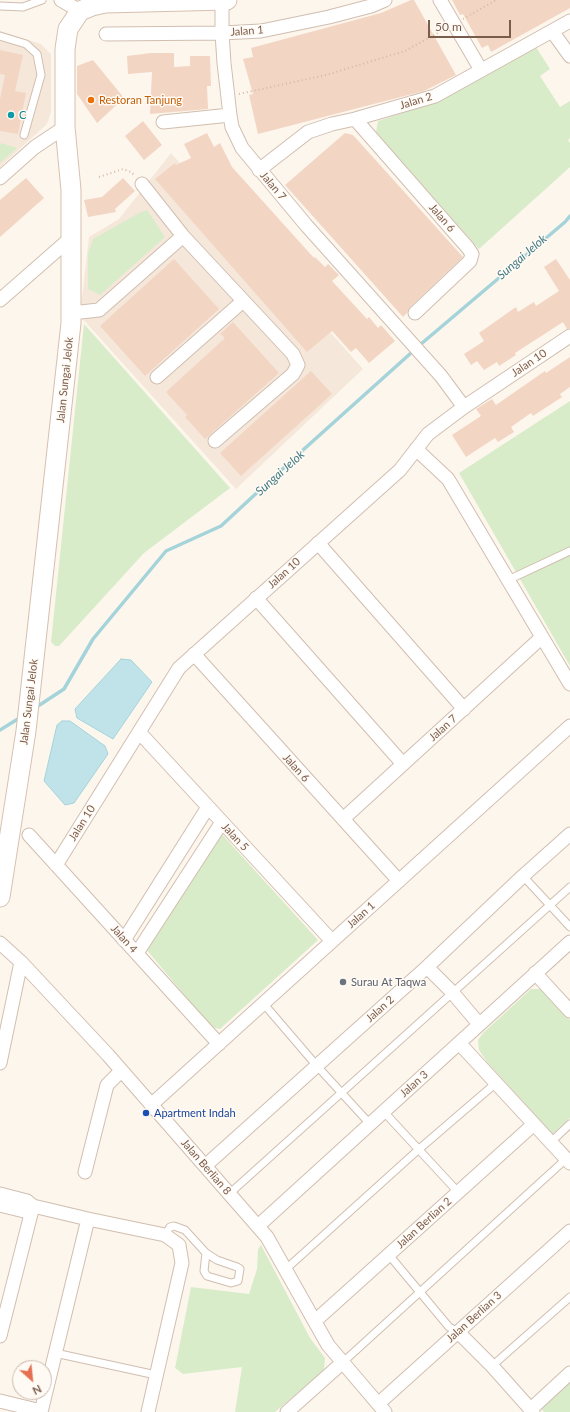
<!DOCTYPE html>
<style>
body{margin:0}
#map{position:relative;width:570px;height:1412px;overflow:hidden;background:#fdf6ec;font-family:Lato,sans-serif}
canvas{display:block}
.north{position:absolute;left:12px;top:1360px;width:40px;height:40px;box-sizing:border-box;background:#fffaf3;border:1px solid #cabbb1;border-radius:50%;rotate:153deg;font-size:11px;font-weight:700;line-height:16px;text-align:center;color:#7a5c4d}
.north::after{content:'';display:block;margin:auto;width:14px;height:18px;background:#e76f51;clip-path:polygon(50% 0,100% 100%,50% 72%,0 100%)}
.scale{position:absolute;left:428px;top:20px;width:83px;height:18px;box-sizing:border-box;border:2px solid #7a5c4d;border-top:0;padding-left:5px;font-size:12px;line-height:14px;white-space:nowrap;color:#7a5c4d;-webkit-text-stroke:3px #fffaf3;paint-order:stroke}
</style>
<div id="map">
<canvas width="570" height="1412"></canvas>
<div class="north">N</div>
<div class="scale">50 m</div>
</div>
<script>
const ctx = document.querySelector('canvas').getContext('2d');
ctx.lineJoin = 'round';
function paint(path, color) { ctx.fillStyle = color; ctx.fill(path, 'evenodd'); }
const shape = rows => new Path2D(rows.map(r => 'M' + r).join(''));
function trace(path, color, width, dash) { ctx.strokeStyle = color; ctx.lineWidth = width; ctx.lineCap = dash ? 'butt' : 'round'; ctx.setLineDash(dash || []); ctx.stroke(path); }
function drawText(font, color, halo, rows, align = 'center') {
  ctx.font = font + ' Lato,sans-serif'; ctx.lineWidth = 3; ctx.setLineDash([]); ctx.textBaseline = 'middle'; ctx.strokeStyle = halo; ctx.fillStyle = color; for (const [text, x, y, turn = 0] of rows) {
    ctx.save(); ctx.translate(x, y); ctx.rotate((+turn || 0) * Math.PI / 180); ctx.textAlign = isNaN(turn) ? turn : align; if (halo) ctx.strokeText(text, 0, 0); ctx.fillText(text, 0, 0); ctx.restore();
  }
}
paint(shape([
 [0,31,41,44,51,54,51,112,47,124,0,167],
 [171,153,363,369,236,489,80,316,89,237,119,219]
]), '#f5e8da');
paint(shape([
 [536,47,550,69,540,76,560,107,570,101,570,138,568,140,570,143,570,167,479,249,376,132,378,121,439,101],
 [1,143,17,148,0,163,0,146],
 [147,210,165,237,100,295,88,289,88,253,93,239,139,213],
 [84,324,230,488,144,553,59,646,55,646,51,642],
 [570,401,570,666,459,473],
 [220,832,318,940,220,1029,211,1027,146,949],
 [531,989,543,989,570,1020,570,1118,553,1134,487,1062,479,1050,478,1040,483,1033],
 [261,1245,310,1338,325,1358,324,1370,275,1412,235,1412,242,1367,183,1374,175,1368,191,1287,249,1294,257,1269,258,1249],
 [570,1379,570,1412,544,1412,539,1407]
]), '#d8ecc9');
const water = shape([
 [121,659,131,660,152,682,113,739,77,718,75,709,121,659],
 [62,721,70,721,105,746,108,754,74,803,65,805,44,781,57,725,62,721]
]);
paint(water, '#bfe3e8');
trace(water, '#a5d3da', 1);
trace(shape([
 [35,708,64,689,93,639,166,551,221,526,303,450,421,344,565,222,570,216],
 [0,730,21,717]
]), '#a5d3da', 3.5);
paint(shape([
 [411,0,414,0,456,75,424,91,258,134,249,95,253,94,243,59,253,57,251,48,381,13],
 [452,0,570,0,570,8,491,52,488,45,482,48,463,14,460,15],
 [0,50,23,55,15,91,26,93,18,134,0,131,0,99,5,75,0,74],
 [151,53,174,53,174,67,190,66,190,56,210,56,211,86,207,86,208,109,150,114,152,72,128,74,127,56],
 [93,60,124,98,97,123,77,94,77,66],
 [143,121,162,145,144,160,125,136],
 [207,133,214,147,220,143,232,167,314,258,315,257,325,267,328,264,339,275,332,281,367,319,369,317,378,328,381,325,395,341,369,363,356,348,351,352,332,331,307,352,155,179,175,163,176,165,191,158,184,144],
 [345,133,353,135,463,257,410,307,407,313,403,317,285,185],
 [26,178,44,198,0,237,0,200],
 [123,178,135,191,115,209,116,212,88,217,84,200,102,197],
 [174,259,219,309,145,376,100,326],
 [556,259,570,280,570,328,567,329,563,322,515,353,516,355,499,366,497,362,484,370,477,361,471,365,464,354,484,341,479,333,516,307,518,312,534,302,536,306,559,291,544,267],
 [233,322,279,373,205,439,185,417,187,415,166,392,225,338,220,334],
 [570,357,570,387,560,394,562,397,533,416,531,413,511,427,514,432,498,442,495,438,466,457,452,435,481,416,476,409,492,399,496,405,545,371,546,373],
 [311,371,332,394,241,476,220,453]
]), '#f3d5c3');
const lane = shape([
 [0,6,23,7,42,0],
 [0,36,26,44,37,54,41,75,24,135],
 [508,580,570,551],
 [523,876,570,927],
 [263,1003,317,1066,370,1124],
 [384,1112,458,1192],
 [551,1142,570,1124],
 [229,1194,570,887],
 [165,1235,170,1227,174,1226,185,1230,206,1253,217,1260,237,1267,240,1269,238,1281,231,1283,207,1276,204,1271,206,1253],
 [389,1255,449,1327,458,1332],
 [286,1269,418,1150,496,1083],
 [55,1353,156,1375],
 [342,1363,566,1159],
 [492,1366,570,1297]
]);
const street = shape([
 [61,0,80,11],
 [440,0,481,70],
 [222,1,222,33,224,63,230,115,232,127,242,148,306,225,441,376,464,407],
 [552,31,570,56],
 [106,34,222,33,261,31,329,17,371,6,385,0],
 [355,119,468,248,472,254,470,261,415,313],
 [163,122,230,115],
 [259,170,308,132,332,124,355,119,435,96,570,21],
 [0,178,35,147,65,127],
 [142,184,183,236,293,354,298,365,293,374,215,441],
 [0,300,72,237],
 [71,313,99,310,183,236],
 [157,377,243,301],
 [416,449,448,479,570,684],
 [318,543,464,709],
 [256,598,403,764],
 [194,654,399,881],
 [139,732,332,941],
 [343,819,542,637],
 [29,835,219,1044],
 [56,865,179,668,400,470,428,434,464,407,570,336],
 [124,940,208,807],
 [0,943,21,962,108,1055,267,1237,328,1345,385,1412],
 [137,953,222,822],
 [427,967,452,992,479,1024],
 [535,973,570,1011],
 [459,1043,570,1163],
 [0,1063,21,962],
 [151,1105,570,726],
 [205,1166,427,967,523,876,570,834],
 [85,1172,107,1085,121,1071],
 [0,1194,27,1201,33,1206,88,1219,165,1235,179,1245,182,1263,148,1412],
 [0,1205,24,1211,33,1206],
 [258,1226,570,942],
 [315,1321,534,1124],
 [458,1332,492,1366,533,1412],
 [0,1336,33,1206],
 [0,1401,41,1411],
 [378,1404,570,1231],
 [531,1409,570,1373],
 [41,1412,88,1219],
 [287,1412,342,1363]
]);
const secondary = shape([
 [0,897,26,731,71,323,71,190,65,127,65,49,68,29,80,11,92,6,105,3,227,0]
]);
trace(lane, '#d1beb0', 9);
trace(street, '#d1beb0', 15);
trace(secondary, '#d6c0b0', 21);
trace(shape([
 [463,19,496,0],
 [239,94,326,75,405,51,443,30],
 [99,177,123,169,131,172,134,175]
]), '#d9b8a5', 2, [1, 3]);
trace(lane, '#fff', 7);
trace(street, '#fff', 13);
trace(secondary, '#fff', 19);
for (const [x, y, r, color] of [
 [91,100,4,"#e8710a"],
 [11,115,4,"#0f9aa8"],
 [343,982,4,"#6b7280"],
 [146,1113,4,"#1a4fb4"]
]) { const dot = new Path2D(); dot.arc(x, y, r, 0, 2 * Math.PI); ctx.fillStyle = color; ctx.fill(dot); trace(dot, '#fffaf3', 1.5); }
drawText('11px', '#7a5c4d', '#fffaf3', [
 ["Jalan 1",247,31,-4],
 ["Jalan 2",416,101,-17],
 ["Jalan 7",273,186,50],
 ["Jalan 6",442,218,49],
 ["Jalan 10",529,363,-34],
 ["Jalan Sungai Jelok",65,380,-84],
 ["Jalan 10",284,573,-42],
 ["Jalan Sungai Jelok",29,702,-83],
 ["Jalan 7",443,728,-42],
 ["Jalan 6",296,768,48],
 ["Jalan 10",82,823,-58],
 ["Jalan 5",235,837,47],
 ["Jalan 1",361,915,-42],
 ["Jalan 4",124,939,48],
 ["Jalan 2",380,1009,-42],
 ["Jalan 3",414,1084,-42],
 ["Jalan Berlian 8",206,1167,49],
 ["Jalan Berlian 2",424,1223,-42],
 ["Jalan Berlian 3",474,1317,-42]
]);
drawText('11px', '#c56008', '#fffaf3', [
 ["Restoran Tanjung",99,100]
], 'left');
drawText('11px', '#0d838f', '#fffaf3', [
 ["C",19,115]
], 'left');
drawText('11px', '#5b616d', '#fffaf3', [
 ["Surau At Taqwa",351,982]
], 'left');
drawText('11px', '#164399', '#fffaf3', [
 ["Apartment Indah",154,1113]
], 'left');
drawText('italic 12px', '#437c86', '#fffaf3', [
 ["Sungai Jelok",522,257,-41],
 ["Sungai Jelok",280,473,-42]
]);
</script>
